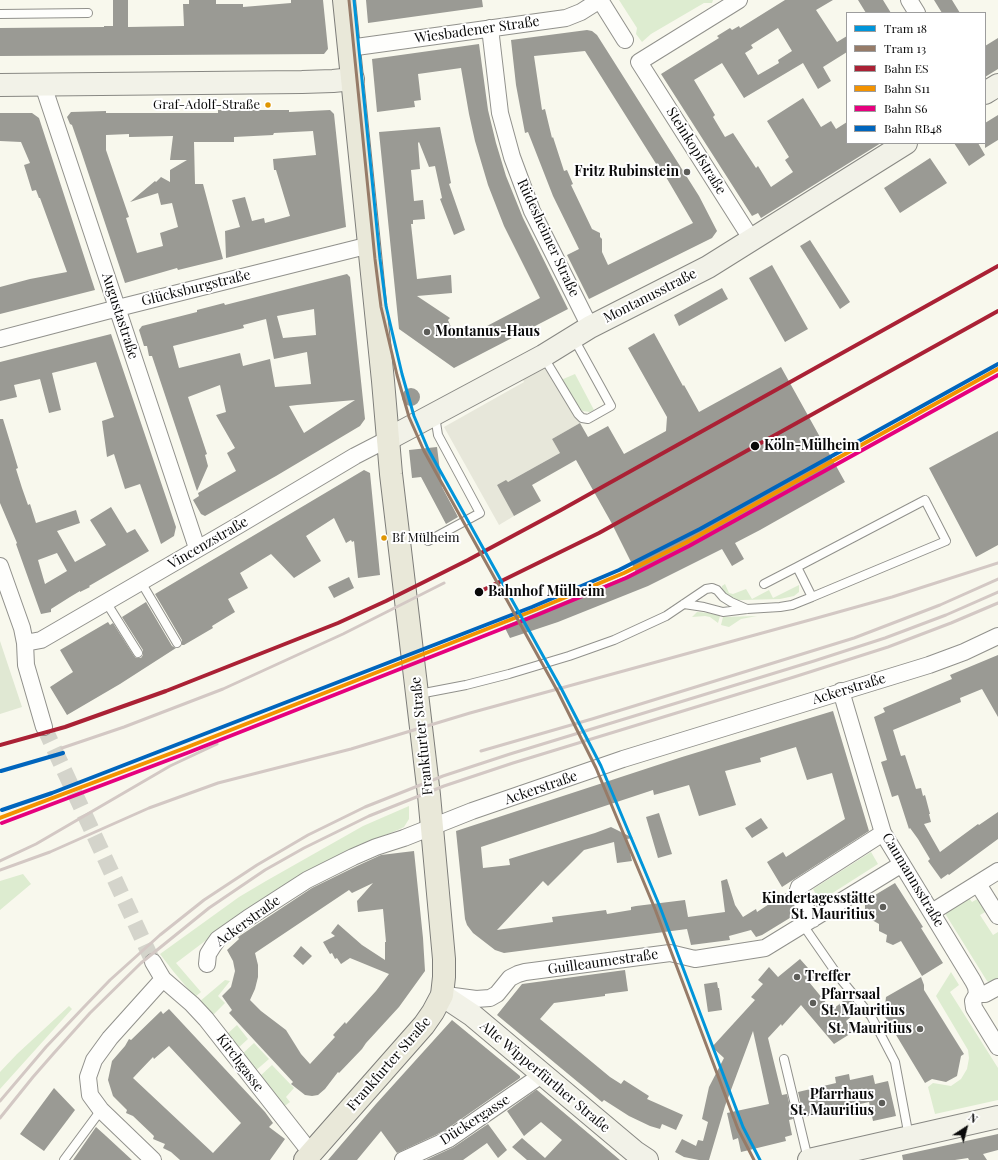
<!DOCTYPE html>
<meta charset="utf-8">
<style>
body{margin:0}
#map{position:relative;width:998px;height:1160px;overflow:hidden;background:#f8f8ed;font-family:"Playfair Display",serif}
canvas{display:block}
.legend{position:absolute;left:846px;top:12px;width:140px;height:132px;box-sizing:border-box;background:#fff;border:1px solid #9d9d9d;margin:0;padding:5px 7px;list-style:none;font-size:12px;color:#0a0a0a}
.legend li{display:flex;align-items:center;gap:8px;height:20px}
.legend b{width:20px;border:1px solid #9d9d9d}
.north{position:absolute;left:946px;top:1108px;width:40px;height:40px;-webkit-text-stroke:3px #fff;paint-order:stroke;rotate:36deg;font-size:11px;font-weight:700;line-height:16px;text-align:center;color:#0a0a0a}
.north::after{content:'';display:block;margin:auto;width:14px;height:18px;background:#0a0a0a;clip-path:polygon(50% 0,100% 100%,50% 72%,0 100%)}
</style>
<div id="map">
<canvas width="998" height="1160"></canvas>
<ul class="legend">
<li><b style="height:5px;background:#0095da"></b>Tram 18</li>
<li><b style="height:5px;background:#967b68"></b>Tram 13</li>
<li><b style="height:5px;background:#aa2135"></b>Bahn ES</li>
<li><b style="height:5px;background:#f39200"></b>Bahn S11</li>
<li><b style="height:5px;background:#e6007e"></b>Bahn S6</li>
<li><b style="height:5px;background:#0065bd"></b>Bahn RB48</li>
</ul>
<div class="north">N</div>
</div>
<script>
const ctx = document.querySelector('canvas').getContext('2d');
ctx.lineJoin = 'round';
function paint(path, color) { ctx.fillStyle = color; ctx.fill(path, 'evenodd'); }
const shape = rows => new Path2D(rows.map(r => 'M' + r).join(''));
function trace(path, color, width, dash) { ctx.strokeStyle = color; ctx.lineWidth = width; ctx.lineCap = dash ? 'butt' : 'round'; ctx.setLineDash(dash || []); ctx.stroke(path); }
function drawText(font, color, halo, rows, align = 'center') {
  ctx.font = font + ' "Playfair Display",serif'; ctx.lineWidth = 4; ctx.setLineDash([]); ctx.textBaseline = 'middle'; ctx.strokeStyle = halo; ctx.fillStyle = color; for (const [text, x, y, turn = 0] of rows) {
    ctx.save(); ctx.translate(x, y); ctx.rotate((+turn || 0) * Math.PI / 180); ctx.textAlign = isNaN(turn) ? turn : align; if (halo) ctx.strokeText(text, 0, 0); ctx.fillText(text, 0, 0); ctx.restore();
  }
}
paint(shape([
 [619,0,713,0,712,3,704,3,651,34,642,42,636,34,637,28],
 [575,374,594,410,590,412,582,411,578,408,561,380],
 [725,584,729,593,733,594,746,589,752,599,769,590,773,598,799,585,799,592,794,596,780,599,742,600,733,600,728,596,722,590,722,586],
 [697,612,709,613,720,616,718,623,710,617,705,616,692,617],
 [757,616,741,619,729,627,721,625,723,617],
 [409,806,409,819,404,827,400,829,344,852,298,877,225,926,176,963,201,992,195,997,173,971,160,954,239,897,266,881,363,826],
 [871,852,878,864,820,901,813,889],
 [23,874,31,884,0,910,0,881],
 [969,898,972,902,979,898,987,911,980,915,993,935,998,932,998,978,990,983,987,981,946,915,947,910],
 [951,972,959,985,950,992,998,1068,998,1100,935,1114,928,1087,933,1083,951,1086,961,1079,967,1069,969,1058,968,1050,936,996],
 [225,980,230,981,218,996,225,1003,212,1016,199,1002],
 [69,1006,72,1009,0,1089,0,1072,17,1054],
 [237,1025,248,1039,237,1049,226,1035],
 [254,1043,269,1059,254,1072,241,1055],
 [272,1065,294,1088,286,1097,290,1102,282,1108,259,1077]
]), '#ddecd0');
paint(shape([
 [0,641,22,707,0,714]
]), '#e0e8d3');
paint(shape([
 [545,366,580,423,552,439,560,453,508,482,497,485,514,516,499,525,444,427,524,382,522,378]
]), '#e7e7da');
paint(shape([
 [113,0,128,0,128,27,184,26,183,4,189,4,189,0,216,0,216,4,243,4,243,7,291,3,291,0,323,0,328,49,324,54,0,56,0,28,104,27,104,26,113,26],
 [366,0,482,0,483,7,368,23],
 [785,0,833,0,816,10,837,42,847,36,847,52,823,67,831,81,818,89,803,63,744,98,722,63,694,80,715,115,713,117,725,137,733,133,756,168,758,166,771,187,793,172,785,160,789,157,767,121,803,98,821,127,831,121,836,129,847,122,847,143,881,143,761,218,758,213,752,216,661,74,719,38,717,36,730,28,732,30,739,26,740,28],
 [778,28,792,51,778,60,779,63,758,75,745,53,753,48,751,45],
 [858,0,883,0,891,13,866,13],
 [934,0,952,0,960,13,942,13],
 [587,30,592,31,597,35,699,196,717,231,712,238,589,299,567,255,579,249,553,196,528,132,525,133,516,85,511,40],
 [585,51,665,178,666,177,693,223,608,265,602,252,602,239,600,237,600,233,592,229,571,185,573,184,567,170,564,171,553,137,552,138,545,109,542,110,534,56],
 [998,38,998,69,985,77,985,46],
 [479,44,488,110,496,143,506,176,523,218,568,309,454,368,399,329,379,132,440,127,451,183,449,184,465,230,454,235,440,199,442,198,435,166,429,167,419,142,418,143,420,169,411,170,414,201,423,200,425,219,413,220,413,224,411,224,417,279,451,275,452,293,417,296,450,318,448,320,456,339,468,332,470,335,540,298,504,226,488,185,475,141,469,114,461,68,418,74,421,100,414,101,415,107,377,112,372,59],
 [218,110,289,110,289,112,330,110,334,114,346,227,226,258,225,231,240,227,232,200,245,197,252,221,264,218,265,223,290,216,276,170,274,170,273,159,316,155,313,131,274,133,273,135,234,137,234,142,194,142,195,184,203,184,223,259,178,270,177,268,125,283,81,151,72,125,70,124,67,117,71,112,106,111,106,113,218,113],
 [129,134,129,137,173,136,170,160,187,160,170,170,170,182,161,177,156,182,155,181,130,202,158,193,161,205,172,203,178,227,160,233,163,246,137,253,126,218,129,217,106,150,106,135],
 [0,113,32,113,39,118,95,290,0,314,0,287,30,279,67,272,40,198,39,198,36,190,32,191,24,165,30,163,21,142,0,141],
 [998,115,998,140,985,148,985,123],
 [954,143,978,143,985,155,969,166],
 [930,158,947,183,900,213,884,188],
 [810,240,850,302,840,309,800,246],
 [772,265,808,329,785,342,749,278],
 [347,274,350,277,365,419,360,426,276,476,205,516,201,514,193,500,199,496,198,493,236,471,227,453,235,448,216,415,226,412,220,385,188,397,207,454,205,455,208,466,197,491,152,356,149,356,147,346,144,346,139,330,142,326,197,312,197,310,224,303,225,305],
 [314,309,316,335,283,338,277,316],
 [266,319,274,359,307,352,311,384,275,387,270,359,243,366,240,353,179,368,173,346,244,328,243,325],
 [355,400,304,433,289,406,297,405],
 [722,288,728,299,679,326,674,315],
 [654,333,683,386,684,385,699,412,781,367,845,482,760,530,735,543,744,559,732,566,722,549,648,586,558,622,510,638,504,626,636,572,611,522,576,460,532,485,541,501,514,516,497,485,506,480,508,482,560,453,552,439,580,423,588,437,608,426,624,454,666,431,667,417,628,348],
 [111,334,176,527,174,536,161,544,140,484,125,489,114,454,107,457,102,421,114,417,96,362,52,373,61,410,49,413,40,379,14,385,17,397,0,401,0,362],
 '402 397a9 9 0 1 1 18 0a9 9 0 1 1-18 0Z',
 [0,419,3,419,18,468,16,469,22,488,28,505,30,504,36,523,76,510,80,523,57,531,75,562,106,545,90,520,111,507,127,533,135,529,149,551,89,586,90,587,80,592,80,591,70,597,51,609,51,612,41,614,16,544,17,543,0,503],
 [57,553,67,571,45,584,38,560],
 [998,431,998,545,976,557,929,468],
 [437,447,442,487,458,517,446,524,421,477,412,478,409,450],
 [364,470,370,473,380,575,358,578,354,541,352,542,351,540,346,543,334,518,306,536,321,561,294,578,271,554,240,573,248,588,228,599,235,612,212,626,213,628,184,645,182,645,182,640,155,594],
 [349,577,354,588,334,598,328,587],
 [146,602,172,646,176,648,120,684,67,715,50,687,73,672,60,650,108,622,110,625,113,623,134,656,136,658,141,658,143,655,143,650,122,617],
 [998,655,998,717,982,689,960,698,961,702,893,730,901,756,905,755,916,789,921,788,923,796,925,795,930,814,929,814,931,822,924,824,940,852,978,824,979,825,998,812,998,839,949,875,948,874,941,879,928,861,930,859,918,839,910,828,909,829,898,795,892,797,881,762,887,760,874,717,885,712,883,708,952,679,950,675],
 [833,711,869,831,782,887,767,862,783,852,786,857,845,819,832,773,807,780,796,747,760,758,761,762,725,771,736,805,699,816,689,785,654,795,653,790,481,847,483,868,510,865,509,859,595,833,611,827,633,838,627,839,632,861,617,863,614,842,584,850,548,886,543,881,497,930,553,922,552,917,606,910,607,914,631,910,631,907,636,906,685,900,688,917,725,912,721,881,727,879,735,905,743,917,756,909,757,912,786,893,788,896,798,913,762,935,756,937,751,930,729,936,730,940,691,945,687,929,504,953,495,950,473,933,467,925,465,919,456,831,682,757],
 [659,813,672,854,658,858,646,817],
 [761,818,768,828,752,838,745,828],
 [414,851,423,938,425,971,399,1007,366,1043,362,1049,339,1073,338,1072,325,1089,318,1095,312,1096,305,1095,291,1084,293,1082,229,1013,232,1010,222,996,231,987,235,971,233,961,227,950,239,939,238,937,312,888,357,866,381,855],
 [373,883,357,901,358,912,383,909,386,942,385,942,385,960,362,945,338,924,331,933,335,936,323,942,330,954,332,953,335,959,337,958,341,964,350,958,389,974,376,991,346,1024,345,1022,333,1035,335,1037,310,1064,301,1054,286,1030,261,1011,250,1000,255,989,258,977,258,965,255,953,349,890,352,893],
 [895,883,923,927,921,928,943,963,922,976,901,941,893,945,886,942,887,935,879,931,879,924,872,920,872,913,865,910,865,901],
 [301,946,312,956,303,965,293,956],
 [800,959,816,977,809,982,832,1010,848,997,859,1010,846,1021,853,1032,834,1044,801,1005,782,1026,781,1024,768,1038,782,1095,787,1094,793,1119,789,1120,792,1135,785,1137,786,1141,741,1152,738,1138,733,1140,727,1113,769,1104,753,1031,725,1106,709,1160,699,1160,684,1157,675,1152,682,1139,696,1146,698,1140,703,1141,708,1122,702,1119,709,1087,724,1058,712,1047,755,1000,751,997,763,984,758,980,769,967,778,977],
 [625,970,628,991,605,994,605,996,554,1003,540,1019,610,1077,621,1084,624,1080,649,1096,647,1099,683,1115,676,1130,662,1124,660,1129,650,1126,629,1116,604,1100,602,1102,497,1015,522,984],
 [921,977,924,985,924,990,964,1054,961,1056,957,1076,946,1082,932,1079,925,1083,884,1015,886,997],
 [717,982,718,988,719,988,722,1010,708,1012,704,984],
 [169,1009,265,1112,273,1123,269,1127,285,1139,270,1160,180,1160,171,1152,163,1148,165,1144,153,1139,154,1136,133,1116,126,1113,127,1110,113,1096,108,1080,112,1061,125,1046,129,1039,131,1040,161,1011,163,1014],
 [169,1046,241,1123,213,1153,133,1078,153,1057,154,1059],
 [452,1020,520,1076,520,1078,444,1131,397,1153,381,1131,357,1160,328,1160,376,1104],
 [849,1074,850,1080,873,1075,875,1084,888,1081,896,1116,873,1121,869,1102,804,1117,798,1092,836,1083,835,1077],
 [54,1088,75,1110,44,1151,20,1134],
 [536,1090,537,1090,620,1160,527,1160,512,1147,522,1138,545,1158,562,1140,541,1122,524,1136,507,1111],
 [488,1124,507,1150,498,1158,487,1143,463,1160,426,1160,454,1147],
 [96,1127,106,1136,132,1160,73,1160],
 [998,1134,998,1150,983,1154,987,1160,969,1160,968,1158,955,1160,903,1160,902,1155]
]), '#9a9a94');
trace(shape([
 [44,727,153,962]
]), '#d4d4cb', 16, [16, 8]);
const lane = shape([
 [0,14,88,13],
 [543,356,578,414,582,418,588,419,611,406,573,337],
 [925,500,946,541,812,597,797,567,925,500],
 [428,541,480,513,438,435,435,416],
 [141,582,177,643],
 [764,584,797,567],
 [106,602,138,653],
 [684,604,704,607,723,612,747,609,780,607,792,605,812,597],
 [419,694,466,685,509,674,569,656,614,640,666,616,706,589,712,588,717,590,723,597,731,602,747,609],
 [803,925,839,977,871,1016,895,1062,909,1137],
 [784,1059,808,1159],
 [64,1160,101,1110]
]);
const street = shape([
 [600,0,625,40],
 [739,0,639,62,752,240],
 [909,0,917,13],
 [490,28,500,113,512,157,532,211,590,327],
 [349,48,566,18,581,12,600,0],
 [43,85,197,548],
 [0,339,118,308,370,245],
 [0,566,22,628,25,643,26,665,44,727],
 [25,643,41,640,239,525,355,456,388,439],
 [841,691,883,833,973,981,976,987,977,994,973,1001,974,1008,998,1047],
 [978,884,998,916],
 [932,912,998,871],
 [813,919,799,898,797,893,799,887,883,833],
 [153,962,163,979,192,1004,206,1019,311,1153],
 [207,964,208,954,213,946,218,939,248,918,307,880,353,857,376,847,404,838,472,811,623,759,929,665,964,652,998,636],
 [977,994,985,994,998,987],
 [446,995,476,999,490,998,497,994,510,978,518,974,525,972,670,953,695,959,765,948,902,864],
 [153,1160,101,1110,90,1095,88,1077,94,1060,110,1038,163,979],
 [403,1160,449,1139,543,1074]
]);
const secondary = shape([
 [0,85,302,82,333,81,353,79],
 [985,93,998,85],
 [388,439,543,356,590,327,708,267,906,143],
 [442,995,472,1015,635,1152,647,1160],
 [809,1160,998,1117]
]);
const primary = shape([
 [305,1160,424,1025,433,1012,442,995,444,977,444,959,429,795,391,474,383,381,344,0]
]);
trace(lane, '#91918c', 10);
trace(street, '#91918c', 18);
trace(secondary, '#888883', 24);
trace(primary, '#7e7e7a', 24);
trace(lane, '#fefefc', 8);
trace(street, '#fefefc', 16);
trace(secondary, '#f2f2e8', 22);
trace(primary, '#e9e8d9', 22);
trace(shape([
 [62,748,124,727,223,689,343,634,444,583],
 [481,751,592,719,854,638,940,605,998,579],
 [0,861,36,844,170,766,217,744],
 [0,870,50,852,149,808,218,783,351,749,470,713,817,618,892,597,998,563],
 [0,1101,46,1047,84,1007,110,980,160,935,204,900,257,865,308,835,365,807,443,776,510,754,814,661,885,638,946,615,998,592],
 [0,1118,33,1077,54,1053,90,1013,141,963,209,908,265,870,304,848,369,816,444,786,513,763,794,677,888,647,951,623,998,603]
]), '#d3c8c4', 3);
trace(shape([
 [479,592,599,533,998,311],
 [0,745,65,727,166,691,338,623,386,601,468,560,561,510,998,266]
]), '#aa2135', 4);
trace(shape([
 [0,818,185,748,535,610,624,573,687,542,998,369]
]), '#f39200', 4);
trace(shape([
 [2,823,187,753,537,615,626,578,689,546,998,375]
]), '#e6007e', 4);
trace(shape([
 [1,771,63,753],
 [2,810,52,793,532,607,619,570,700,529,998,364]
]), '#0065bd', 4);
trace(shape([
 [354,0,380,259,386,306,402,374,414,416,428,449,562,690,601,766,660,907,743,1127,760,1160]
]), '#0095da', 3);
trace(shape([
 [349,0,375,259,381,307,397,375,409,417,424,451,558,692,596,768,655,909,738,1129,754,1160]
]), '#967b68', 3);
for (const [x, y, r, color] of [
 [268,105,3.5,"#df9601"],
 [687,172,4,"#5d5d59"],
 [427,332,4,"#5d5d59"],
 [755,446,5,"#0a0a0a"],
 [384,538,3.5,"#df9601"],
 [479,592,5,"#0a0a0a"],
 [883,907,4,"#5d5d59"],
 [797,977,4,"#5d5d59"],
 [813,1003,4,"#5d5d59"],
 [920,1029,4,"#5d5d59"],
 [882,1103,4,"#5d5d59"]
]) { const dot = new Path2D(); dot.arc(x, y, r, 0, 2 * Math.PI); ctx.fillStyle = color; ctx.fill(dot); trace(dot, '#fff', 1.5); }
drawText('13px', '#0a0a0a', '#fff', [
 ["Graf-Adolf-Straße",260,105],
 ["Bf Mülheim",392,538,"left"]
], 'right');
drawText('14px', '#0a0a0a', '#fff', [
 ["Wiesbadener Straße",477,30,-8],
 ["Steinkopfstraße",696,151,58],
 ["Rüdesheimer Straße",548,238,65],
 ["Glücksburgstraße",196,288,-14],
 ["Montanusstraße",650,296,-27],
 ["Augustastraße",120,316,72],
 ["Vincenzstraße",208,543,-30],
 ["Ackerstraße",849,689,-17],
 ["Frankfurter Straße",422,736,-96],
 ["Ackerstraße",541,788,-19],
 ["Caumannsstraße",913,880,59],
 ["Ackerstraße",248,921,-36],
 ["Guilleaumestraße",603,962,-8],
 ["Kirchgasse",240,1063,53],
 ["Frankfurter Straße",389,1064,-49],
 ["Alte Wipperfürther Straße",545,1077,40],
 ["Dückergasse",475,1120,-33]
]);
drawText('bold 14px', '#0a0a0a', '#fff', [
 ["Fritz Rubinstein",679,172],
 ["Montanus-Haus",435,332,"left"],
 ["Kindertagesstätte",875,899],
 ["St. Mauritius",875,915],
 ["Treffer",805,977,"left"],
 ["Pfarrsaal",821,995,"left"],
 ["St. Mauritius",821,1011,"left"],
 ["St. Mauritius",912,1029],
 ["Pfarrhaus",874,1095],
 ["St. Mauritius",874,1111]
], 'right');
drawText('bold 14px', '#0a0a0a', '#fff', [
 ["Köln-Mülheim",764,446],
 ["Bahnhof Mülheim",488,592]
], 'left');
</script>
